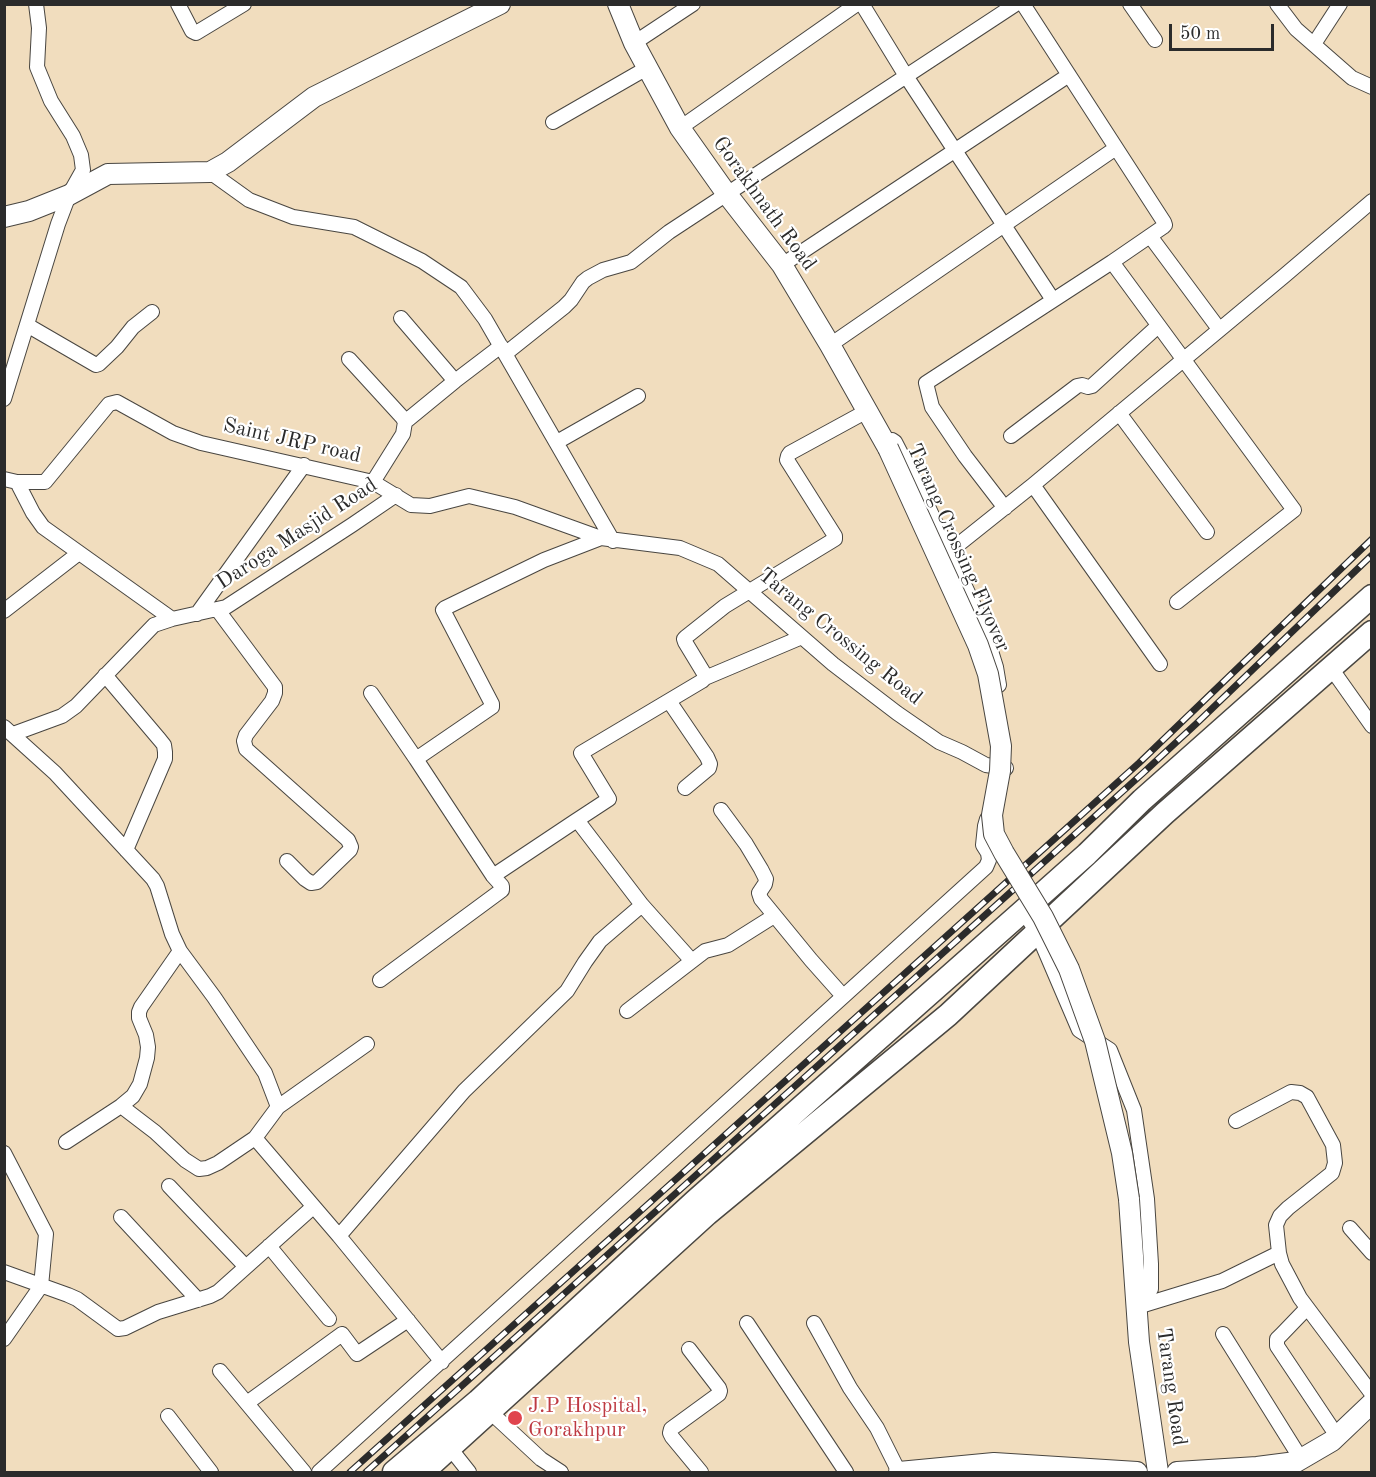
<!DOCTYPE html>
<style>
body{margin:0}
#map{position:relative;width:1376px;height:1477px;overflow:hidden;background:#f1ddbe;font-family:"Old Standard TT",serif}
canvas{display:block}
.frame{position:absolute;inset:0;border:6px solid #2b2b2b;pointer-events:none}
.scale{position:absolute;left:1169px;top:24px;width:105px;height:27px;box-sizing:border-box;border:3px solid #2b2b2b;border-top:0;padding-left:8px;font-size:18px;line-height:21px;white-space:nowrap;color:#2b2b2b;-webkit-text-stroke:4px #fff;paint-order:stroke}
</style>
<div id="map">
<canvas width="1376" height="1477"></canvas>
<div class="frame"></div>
<div class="scale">50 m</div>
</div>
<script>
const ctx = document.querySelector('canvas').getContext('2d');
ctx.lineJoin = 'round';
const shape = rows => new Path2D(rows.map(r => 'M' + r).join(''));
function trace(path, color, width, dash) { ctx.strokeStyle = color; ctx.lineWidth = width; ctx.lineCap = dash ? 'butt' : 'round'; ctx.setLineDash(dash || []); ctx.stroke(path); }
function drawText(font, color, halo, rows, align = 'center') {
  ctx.font = font + ' "Old Standard TT",serif'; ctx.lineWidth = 4.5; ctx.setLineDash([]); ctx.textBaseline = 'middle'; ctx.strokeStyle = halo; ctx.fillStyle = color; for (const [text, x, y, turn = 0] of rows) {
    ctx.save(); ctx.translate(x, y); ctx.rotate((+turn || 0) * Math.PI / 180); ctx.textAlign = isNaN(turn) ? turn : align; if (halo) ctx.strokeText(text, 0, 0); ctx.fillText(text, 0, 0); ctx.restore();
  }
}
const street = shape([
 [178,4,192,31,196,33,244,4],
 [862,4,906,76,1053,300],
 [1023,4,1164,222,1165,225,1163,227,1112,262],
 [1130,4,1155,40],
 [1277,4,1296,29,1352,78,1372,87],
 [634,43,693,4],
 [1314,44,1340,4],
 [553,122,647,68],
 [680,128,857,4],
 [210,172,249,200,293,217,354,227,422,261,461,287,485,319,613,541],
 [1150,236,1219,329],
 [782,265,1069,75],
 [401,318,455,381,405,422],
 [27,325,96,365,99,364,117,347,133,327,152,312],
 [830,345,1116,148],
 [505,354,564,307,571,300,583,282,588,278,603,270,631,262,669,232,1016,4],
 [349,359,402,417,405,422,403,434,373,482],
 [455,381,501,346],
 [4,399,58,224,69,195,83,170,81,155,73,136,51,101,37,67,39,28,36,4],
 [1119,413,1207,532],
 [1011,436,1077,386,1082,385,1088,387,1092,386,1158,326],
 [892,440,895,442,925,500,983,625,996,667,999,685],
 [557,442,638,396],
 [4,479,17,482,45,482,109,404,117,402,173,433,201,443,373,482,411,505,430,506,469,496,515,507,601,538],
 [17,482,33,513,43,527,172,619],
 [1033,485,1160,664],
 [1005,508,965,456,932,407,926,383,1112,262,1294,510,1177,602],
 [949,552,1033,485,1284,276,1372,201],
 [217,609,275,687,275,693,272,701,246,735,244,741,246,749,348,840,351,847,350,850,317,882,311,883,305,879,287,861],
 [4,611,79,553],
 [197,614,304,465],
 [1331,668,1372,726],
 [105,675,160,740,164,745,165,752,165,759,126,850],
 [705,678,802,637],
 [371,693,416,759],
 [669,701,707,757,710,764,709,768,685,788],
 [4,727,55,773,153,879,157,886,172,934,180,951,214,997,265,1073,278,1107],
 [13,734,62,716,76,706,154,625,172,619,226,607,352,525,396,495],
 [721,810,746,844,761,869,766,879,765,884,759,893,761,899,811,960,843,996],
 [577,820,609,799,581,753,702,681,705,678,705,675,685,642,684,639,686,637,725,606,835,539,835,536,787,460,788,456,790,453,867,411],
 [493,876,577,820,642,905,692,961],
 [1023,911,1037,932,1079,1030,1110,1050,1134,1110,1147,1199,1151,1264,1151,1289,1137,1307],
 [380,980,502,890,502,886,493,876,416,759,492,707,492,704,443,610,445,608,544,560,601,538,680,548,718,564,833,664,897,713,939,742,962,752,986,765,1006,768,1005,769],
 [627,1011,705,951,728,945,774,916],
 [121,1106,155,1132,185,1160,199,1169,207,1168,218,1163,255,1138,278,1107,367,1044],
 [1236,1121,1291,1092,1300,1093,1307,1097,1333,1145,1335,1163,1332,1173,1288,1208,1280,1216,1276,1225,1279,1253,1282,1264,1300,1298,1372,1394],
 [255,1138,339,1236],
 [66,1142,121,1106,133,1096,140,1084,147,1058,148,1047,146,1035,139,1018,139,1012,141,1007,180,951],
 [4,1153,46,1234,41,1286,4,1339],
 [169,1186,246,1267],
 [121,1217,198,1300],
 [1350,1228,1372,1253],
 [269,1246,329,1319],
 [4,1272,68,1295,77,1299,118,1329,125,1328,158,1312,210,1296,218,1292,313,1207],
 [1137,1307,1222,1281,1279,1253],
 [1307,1308,1282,1334,1277,1339,1277,1346,1337,1436],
 [747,1323,846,1472],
 [814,1323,850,1388,877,1428,899,1472],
 [1223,1334,1301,1459],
 [689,1349,719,1388,720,1391,719,1394,671,1429,670,1433,672,1437,701,1472],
 [442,1362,339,1236,464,1091,567,991,585,962,600,941,642,905],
 [220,1371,304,1472],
 [247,1403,342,1334,357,1354,408,1320],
 [486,1408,541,1459,561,1472],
 [168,1416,211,1472],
 [450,1448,469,1472],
 [319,1472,986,867,989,860,988,853,983,845,985,826,987,819]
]);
const secondary = shape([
 [618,4,634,43,680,128,726,193,782,265,830,345,888,448],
 [4,217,29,211,69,195,108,174,210,172,228,162,314,97,500,4],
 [1129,1199,1139,1342,1158,1472],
 [899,1472,994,1463,1137,1472],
 [1177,1472,1257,1467,1296,1462,1332,1441,1372,1403]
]);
const primary = shape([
 [394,1472,478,1401,695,1201,1023,911,1087,854,1142,800,1372,596],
 [423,1472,707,1214,948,1015,1165,813,1372,632]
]);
trace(street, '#494641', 16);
trace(secondary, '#494641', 22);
trace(primary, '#494641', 25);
trace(street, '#fff', 14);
trace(secondary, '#fff', 20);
trace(primary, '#fff', 22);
const rail = shape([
 [350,1472,1139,763,1372,539],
 [366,1472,1143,773,1197,723,1372,555]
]);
trace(rail, '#2b2b2b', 7);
trace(rail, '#fff', 4.5, [14]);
const secondaryBridge = shape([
 [888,448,978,645,988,674,1001,746,1000,771,992,815,994,834,1004,853,1043,917,1069,969,1095,1041,1122,1153,1129,1199]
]);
trace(secondaryBridge, '#494641', 22, []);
trace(secondaryBridge, '#fff', 20);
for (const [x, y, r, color] of [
 [515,1418,8,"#e0444e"]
]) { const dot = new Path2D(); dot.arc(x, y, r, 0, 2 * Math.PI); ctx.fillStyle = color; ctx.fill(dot); trace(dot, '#fff', 2); }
drawText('21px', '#2b2b2b', '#fff', [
 ["Gorakhnath Road",764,204,54],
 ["Saint JRP road",292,441,13],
 ["Daroga Masjid Road",297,534,-33],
 ["Tarang Crossing Flyover",958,548,66],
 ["Tarang Crossing Road",840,637,39],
 ["Tarang Road",1171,1387,82]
]);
drawText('21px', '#be3a42', '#fff', [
 ["J.P Hospital,",528,1406],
 ["Gorakhpur",528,1430]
], 'left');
</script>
